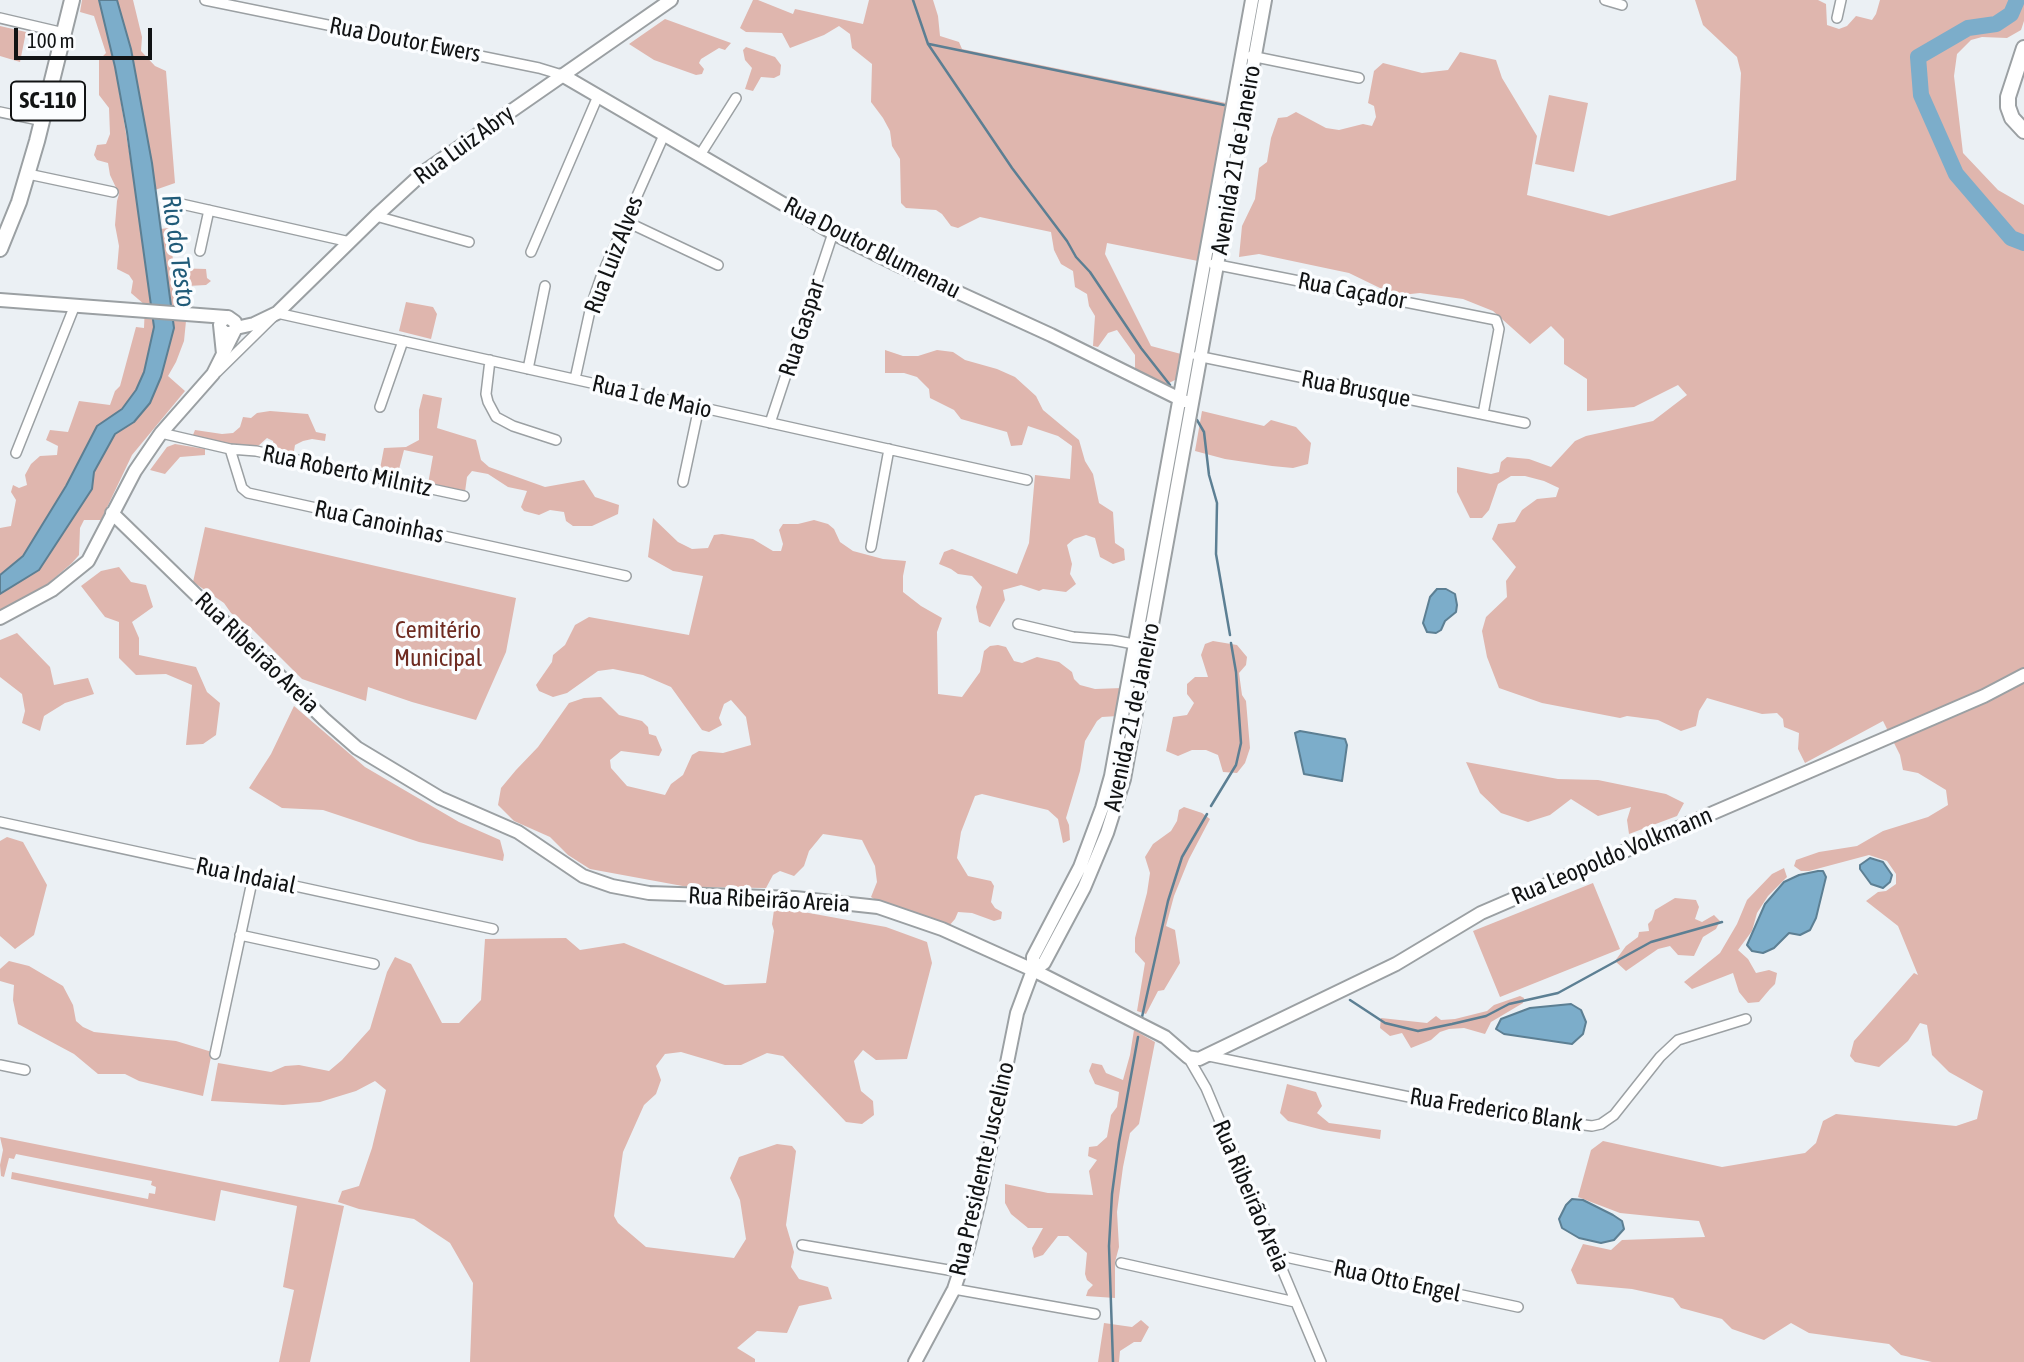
<!DOCTYPE html>
<meta charset="utf-8">
<style>
body{margin:0}
#map{position:relative;width:2024px;height:1362px;overflow:hidden;background:#ebf0f4;font-family:"Asap Condensed",sans-serif}
canvas{display:block}
.scale{position:absolute;left:14px;top:28px;width:138px;height:32px;box-sizing:border-box;border:4px solid #111314;border-top:0;padding-left:9px;font-size:21px;line-height:24px;white-space:nowrap;color:#111314;-webkit-text-stroke:5px #fbfdff;paint-order:stroke}
</style>
<div id="map">
<canvas width="2024" height="1362"></canvas>
<div class="scale">100 m</div>
</div>
<script>
const ctx = document.querySelector('canvas').getContext('2d');
ctx.lineJoin = 'round';
function paint(path, color) { ctx.fillStyle = color; ctx.fill(path, 'evenodd'); }
const shape = rows => new Path2D(rows.map(r => 'M' + r).join(''));
function trace(path, color, width, dash) { ctx.strokeStyle = color; ctx.lineWidth = width; ctx.lineCap = dash ? 'butt' : 'round'; ctx.setLineDash(dash || []); ctx.stroke(path); }
function drawText(font, color, halo, rows, align = 'center') {
  ctx.font = font + ' "Asap Condensed",sans-serif'; ctx.lineWidth = 7; ctx.setLineDash([]); ctx.textBaseline = 'middle'; ctx.strokeStyle = halo; ctx.fillStyle = color; for (const [text, x, y, turn = 0] of rows) {
    ctx.save(); ctx.translate(x, y); ctx.rotate((+turn || 0) * Math.PI / 180); ctx.textAlign = isNaN(turn) ? turn : align; if (halo) ctx.strokeText(text, 0, 0); ctx.fillText(text, 0, 0); ctx.restore();
  }
}
paint(shape([
 [82,0,99,0,115,67,139,212,154,327,144,372,136,390,122,409,97,426,66,486,23,557,0,575,0,528,11,526,16,500,11,492,13,485,19,488,27,485,25,475,31,464,40,456,57,455,58,446,46,440,50,430,68,432,79,401,110,405,115,391,120,386,136,327,144,328,145,305,131,293,133,281,129,275,117,269,119,246,115,225,117,201,119,194,110,175,108,163,97,160,94,155,97,145,106,144,110,134,109,108,99,95,99,60,106,53,94,16,80,12],
 [117,0,133,0,142,37,141,51,155,66,166,71,175,183,155,190,131,49],
 [753,0,758,0,793,14,795,9,863,24,869,0,933,0,938,16,940,36,959,42,962,49,1226,103,1198,261,1107,243,1105,254,1151,346,1181,354,1177,379,1163,386,1140,375,1135,368,1135,355,1117,330,1108,333,1098,347,1093,346,1095,316,1089,306,1087,294,1075,287,1073,271,1061,264,1054,250,1051,232,980,217,958,228,951,226,942,214,936,210,906,208,901,203,900,159,892,146,890,131,883,118,871,102,872,64,852,48,850,34,839,26,824,35,790,48,782,33,746,32,740,28],
 [1695,0,1818,0,1826,4,1827,25,1839,29,1847,26,1856,16,1872,20,1876,14,1880,0,2024,0,2024,21,2021,30,2007,38,1982,37,1971,40,1957,54,1954,76,1963,153,1998,190,2024,205,2024,1362,1932,1362,1901,1355,1889,1344,1809,1333,1791,1323,1764,1340,1732,1329,1722,1319,1681,1308,1673,1298,1632,1289,1577,1284,1571,1270,1583,1244,1611,1250,1622,1240,1705,1237,1699,1221,1620,1213,1578,1197,1591,1150,1603,1141,1722,1167,1805,1153,1816,1143,1823,1121,1836,1114,1956,1126,1977,1119,1983,1091,1949,1072,1932,1055,1927,1025,1920,1023,1908,1041,1879,1067,1855,1062,1850,1056,1854,1041,1914,973,1918,975,1898,926,1866,901,1878,892,1886,891,1896,884,1896,874,1887,861,1869,855,1809,871,1801,871,1794,866,1796,860,1819,852,1857,846,1883,831,1928,817,1948,805,1946,790,1918,773,1903,770,1900,755,1883,721,1805,763,1798,749,1799,733,1784,727,1783,719,1777,713,1762,714,1707,698,1699,711,1696,726,1681,731,1658,720,1627,716,1620,718,1542,703,1499,688,1487,657,1482,631,1486,617,1507,597,1506,581,1516,567,1492,539,1498,524,1515,522,1522,510,1537,499,1556,497,1559,488,1544,481,1525,476,1511,476,1498,484,1489,510,1482,518,1470,518,1457,492,1457,467,1491,474,1499,472,1501,462,1507,457,1529,459,1551,467,1575,441,1586,436,1653,421,1687,395,1678,385,1634,407,1587,411,1587,379,1564,364,1564,339,1551,326,1530,344,1493,311,1463,299,1420,293,1401,295,1382,289,1349,273,1259,254,1239,257,1242,226,1255,199,1259,168,1267,162,1271,138,1278,118,1287,117,1296,112,1326,128,1339,130,1363,124,1372,126,1376,117,1374,106,1368,103,1374,71,1383,63,1422,73,1448,70,1460,52,1496,60,1502,78,1537,136,1527,195,1609,216,1736,180,1741,73,1737,57,1703,25],
 [665,19,731,43,725,50,719,48,701,59,699,63,704,69,702,74,696,75,654,60,629,44],
 [0,26,26,32,20,62,0,56],
 [746,47,775,57,781,65,780,75,774,78,761,77,753,91,745,89,752,68,745,60,743,50],
 [1549,95,1588,103,1574,172,1535,164],
 [169,228,174,268,206,269,207,278,211,281,206,285,188,286,183,289,178,308,172,309,160,229],
 [406,302,433,307,437,314,431,339,399,331],
 [173,320,186,321,184,341,176,362,168,376,185,391,132,455,101,520,84,520,80,528,79,555,72,563,44,587,0,610,0,594,39,570,92,489,94,472,115,434,134,422,161,377,174,328],
 [885,350,903,356,918,356,937,350,953,352,965,360,997,369,1015,377,1036,396,1043,410,1079,440,1085,461,1093,474,1099,503,1113,512,1115,543,1124,549,1125,560,1113,564,1100,557,1095,538,1086,535,1074,539,1067,545,1072,564,1070,574,1076,584,1066,592,1043,589,1039,591,1021,585,1003,590,1005,600,990,627,979,622,976,607,982,587,972,576,958,574,951,569,939,564,944,552,952,549,1017,574,1029,543,1035,475,1070,479,1072,446,1058,436,1028,426,1022,445,1011,446,1007,432,961,419,954,410,930,398,929,389,917,377,904,373,885,373],
 [423,394,442,398,437,428,476,440,481,460,489,467,545,487,584,480,595,497,619,505,618,514,592,526,573,526,566,521,564,512,550,510,539,515,524,511,521,507,527,491,508,487,488,474,472,471,467,477,465,492,428,484,433,456,404,450,397,477,379,474,384,448,406,447,419,440,419,410],
 [270,411,308,414,316,432,326,434,325,441,312,439,303,441,295,445,293,457,275,452,273,441,267,438,257,447,229,445,193,435,195,430,222,434,233,433,240,427,243,417,251,418,257,413],
 [1202,411,1264,426,1271,420,1296,427,1311,443,1308,464,1293,468,1272,466,1225,459,1195,451],
 [175,444,205,449,205,455,180,457,165,474,150,470,167,447],
 [653,518,678,542,692,549,708,548,714,535,722,534,753,539,773,551,781,551,783,544,779,530,783,524,798,524,814,520,828,524,834,529,840,542,853,551,883,559,906,561,903,576,903,592,921,606,942,618,937,632,938,694,962,697,980,672,984,651,990,646,998,645,1006,647,1014,661,1022,663,1037,657,1059,662,1072,672,1074,679,1080,685,1095,689,1122,688,1118,716,1102,717,1097,721,1085,741,1080,771,1066,818,1069,825,1070,840,1063,843,1058,819,1048,810,982,794,975,796,961,832,957,858,968,876,991,881,994,886,991,902,995,908,1002,912,1001,919,994,921,972,913,958,912,955,919,948,927,910,910,874,899,871,897,877,882,875,866,862,840,823,834,809,851,804,866,794,876,780,871,773,875,766,888,688,887,590,869,568,855,550,837,514,821,498,805,501,788,516,770,538,747,569,703,584,698,601,697,619,715,642,721,648,727,649,734,656,736,662,750,659,756,621,751,610,760,611,768,627,786,665,795,671,784,683,775,692,755,699,751,723,753,751,745,746,717,731,700,724,704,719,718,722,725,709,732,702,730,671,687,643,675,613,669,598,671,567,693,553,697,539,691,536,685,552,662,553,655,565,645,575,625,589,617,689,635,703,576,673,571,648,557],
 [205,527,516,598,506,652,476,720,412,702,368,687,366,701,302,679,251,628,231,613,224,603,193,582],
 [119,567,131,582,146,585,153,607,132,622,139,638,139,655,196,667,207,692,220,703,216,735,203,744,186,745,192,685,166,674,136,675,119,658,119,622,105,617,81,586,101,571],
 [17,633,50,667,54,685,88,678,94,694,65,703,44,716,40,731,22,723,25,711,22,694,0,677,0,640],
 [1213,641,1237,645,1247,657,1246,665,1239,673,1242,695,1246,701,1250,748,1245,763,1237,773,1223,772,1218,755,1206,750,1192,750,1178,756,1166,751,1173,717,1187,715,1194,703,1187,694,1187,684,1195,677,1208,677,1201,655,1205,644],
 [294,706,365,767,459,822,500,840,504,855,503,861,419,842,323,810,282,808,249,788,271,754],
 [1466,762,1558,779,1598,780,1666,794,1684,803,1677,816,1629,834,1627,820,1631,807,1598,816,1571,799,1550,815,1528,822,1501,813,1480,793],
 [1184,807,1202,813,1210,819,1189,859,1174,896,1166,926,1175,930,1180,963,1164,990,1158,991,1146,1014,1137,1011,1145,963,1135,952,1135,938,1147,893,1150,873,1145,857,1153,844,1171,831,1177,821,1179,810],
 [7,837,23,842,47,885,34,935,15,949,0,936,0,841],
 [1784,868,1787,877,1768,896,1757,913,1752,931,1738,950,1748,959,1756,973,1769,970,1777,973,1775,984,1770,989,1759,1002,1748,1003,1739,992,1733,973,1692,989,1684,982,1720,953,1737,924,1747,900,1772,874],
 [1593,883,1620,949,1500,997,1473,931],
 [1675,898,1696,900,1699,907,1695,919,1702,922,1714,915,1720,921,1716,929,1703,937,1694,956,1678,955,1670,946,1658,949,1626,971,1615,961,1626,946,1638,937,1639,932,1649,931,1648,924,1652,920,1655,910],
 [774,910,798,911,886,927,927,942,932,963,907,1059,876,1060,863,1050,854,1061,861,1091,873,1101,874,1115,862,1124,846,1122,783,1056,767,1053,741,1065,725,1065,681,1052,665,1054,656,1066,661,1080,656,1094,644,1105,623,1152,614,1216,618,1223,646,1247,734,1258,746,1239,740,1200,730,1178,739,1157,777,1144,792,1146,796,1151,786,1225,794,1252,791,1267,799,1279,828,1287,832,1299,799,1306,787,1333,757,1331,737,1348,755,1359,755,1362,470,1362,473,1283,450,1243,414,1219,359,1209,338,1202,342,1191,359,1186,372,1148,386,1090,375,1081,356,1091,320,1102,283,1105,211,1101,218,1063,271,1072,285,1066,299,1065,329,1071,342,1060,370,1029,387,972,395,957,411,964,442,1023,459,1023,481,1000,485,939,566,938,580,950,624,943,725,985,766,983,774,931,772,924],
 [9,961,29,966,63,986,73,1005,76,1021,83,1027,94,1032,176,1041,212,1052,203,1096,139,1081,125,1074,98,1074,74,1054,18,1024,13,1000,14,985,0,981,0,969],
 [1520,996,1524,998,1523,1003,1491,1022,1485,1034,1464,1028,1449,1029,1440,1032,1431,1040,1411,1048,1402,1033,1390,1036,1380,1028,1381,1018,1427,1023,1436,1016,1441,1020,1455,1019,1487,1011,1494,1005],
 [1134,1030,1155,1042,1139,1124,1130,1133,1123,1167,1117,1212,1119,1247,1115,1262,1115,1298,1086,1296,1088,1290,1093,1285,1087,1280,1085,1274,1087,1253,1068,1236,1058,1236,1043,1255,1034,1258,1032,1248,1043,1228,1028,1228,1011,1214,1005,1203,1005,1184,1048,1193,1093,1195,1089,1171,1097,1160,1088,1156,1089,1147,1097,1146,1107,1137,1111,1115,1117,1107,1119,1092,1095,1084,1089,1071,1092,1063,1102,1065,1106,1073,1123,1080,1130,1055],
 [1287,1084,1316,1092,1322,1106,1317,1113,1329,1123,1381,1130,1380,1139,1323,1130,1288,1121,1280,1113],
 [0,1137,344,1206,310,1362,279,1362,294,1290,283,1287,297,1206,221,1190,215,1221,11,1179,12,1172,148,1199,149,1193,155,1194,156,1187,151,1185,152,1181,16,1154,14,1159,9,1158,4,1177,1,1176,0,1165,3,1150],
 [1141,1320,1149,1327,1141,1342,1134,1342,1120,1351,1119,1362,1098,1362,1104,1323,1132,1327]
]), '#dfb6ae');
const water = shape([
 [99,0,117,0,131,49,152,163,174,328,161,377,150,403,134,422,115,434,94,472,92,489,39,570,0,594,0,575,23,556,66,486,97,426,122,409,136,390,144,372,154,327,127,132,115,67,99,0],
 [1437,589,1446,589,1455,594,1457,605,1456,612,1445,621,1441,630,1436,633,1427,632,1423,623,1430,597,1437,589],
 [1300,731,1345,739,1347,745,1342,781,1304,774,1295,733,1300,731],
 [1870,858,1883,862,1892,875,1890,882,1883,888,1871,884,1860,869,1860,865,1870,858],
 [1818,871,1823,871,1826,877,1816,918,1810,930,1800,935,1789,933,1774,948,1763,953,1752,951,1747,945,1765,904,1784,882,1799,875,1818,871],
 [1571,1004,1581,1010,1586,1022,1583,1034,1572,1044,1504,1034,1496,1029,1501,1019,1530,1008,1571,1004],
 [1572,1199,1583,1200,1613,1215,1622,1221,1624,1229,1614,1240,1601,1243,1579,1238,1562,1228,1559,1219,1566,1205,1572,1199]
]);
paint(water, '#7cadca');
trace(water, '#5c7f93', 2);
trace(shape([
 [913,0,928,44,1012,168,1067,241,1076,257,1090,272,1141,348,1170,385],
 [929,44,1224,105],
 [1197,420,1204,432,1209,475,1217,503,1216,554,1230,635],
 [1211,806,1236,765,1241,743,1236,672,1231,643],
 [1350,1000,1385,1023,1418,1031,1452,1024,1486,1016,1509,1004,1558,993,1651,942,1722,922],
 [1142,1017,1168,901,1182,857,1207,814],
 [1113,1362,1109,1246,1112,1194,1119,1142,1138,1037]
]), '#5c7f93', 2.5);
trace(shape([
 [2017,0,2011,14,1996,24,1968,28,1918,57,1921,95,1956,174,2011,238,2024,243]
]), '#7cadca', 16);
const street = shape([
 [205,0,539,68,562,75],
 [1605,0,1622,5],
 [0,18,64,33],
 [1837,18,1841,0],
 [1251,56,1359,78],
 [0,112,43,121],
 [700,155,736,98],
 [28,174,113,192],
 [177,203,350,242],
 [376,216,469,242],
 [625,221,718,265],
 [200,251,209,210],
 [531,252,598,96],
 [1213,264,1496,320,1499,329,1483,414],
 [1197,356,1525,423],
 [490,360,486,394,488,402,496,417,513,426,556,440],
 [528,369,545,286],
 [217,372,277,313,1027,480],
 [575,379,591,306,601,277,664,135],
 [380,407,403,341],
 [770,423,833,233],
 [161,433,230,449,242,488,248,493,626,576],
 [230,449,256,451,464,496],
 [16,453,75,305],
 [683,482,699,407],
 [871,547,889,449],
 [1018,624,1073,637,1113,640,1139,645],
 [0,822,493,929],
 [240,935,374,964],
 [215,1054,253,877],
 [1209,1056,1468,1109,1592,1126,1601,1124,1614,1115,1660,1057,1678,1040,1746,1019],
 [1188,1057,1206,1088,1321,1362],
 [0,1065,25,1070],
 [802,1245,960,1272],
 [1276,1255,1518,1307],
 [1121,1263,1295,1302],
 [954,1289,1095,1314]
]);
const secondary = shape([
 [562,75,833,233,898,265,1051,335,1184,401],
 [0,300,226,317],
 [236,328,254,324,277,313,376,216,425,171,671,0],
 [221,329,225,333,232,333,236,328,235,322,228,317,221,321,220,325,223,354],
 [112,513,324,719,357,748,440,798,518,832,583,876,612,886,649,893,795,898,878,907,942,929,1033,970,1165,1037,1188,1057,1199,1059,1396,964,1481,913,1984,696,2024,675],
 [0,618,52,590,88,561,135,471,161,433,213,374,235,330],
 [1033,970,1044,963,1084,888,1107,833,1124,779,1265,0],
 [915,1362,954,1289,968,1247,980,1197,1017,1013,1033,970,1033,957,1080,867,1102,808,1111,776,1252,0]
]);
const primary = shape([
 [2024,48,2008,97,2008,107,2012,118,2024,131],
 [0,249,19,202,37,141,72,0]
]);
trace(street, '#9ba0a3', 12);
trace(secondary, '#9ba0a3', 16);
trace(primary, '#9ba0a3', 18);
trace(street, '#fff', 9);
trace(secondary, '#fff', 12);
trace(primary, '#fff', 14);
for (const [x, y, w] of [
 [48,101,74]
]) { const box = new Path2D(); box.roundRect(x - w / 2, y - 19.5, w, 39, 5); ctx.fillStyle = '#fbfdff'; ctx.fill(box); trace(box, '#111314', 2); }
drawText('bold 23px', '#111314', null, [
 ["SC-110",48,101]
]);
drawText('24px', '#111314', '#fbfdff', [
 ["Rua Doutor Ewers",405,40,11],
 ["Rua Luiz Abry",464,145,-36],
 ["Avenida 21 de Janeiro",1236,160,-80],
 ["Rua Doutor Blumenau",872,248,27],
 ["Rua Luiz Alves",614,255,-69],
 ["Rua Caçador",1352,291,11],
 ["Rua Gaspar",802,328,-72],
 ["Rua Brusque",1356,389,11],
 ["Rua 1 de Maio",652,397,13],
 ["Rua Roberto Milnitz",347,471,12],
 ["Rua Canoinhas",379,522,12],
 ["Rua Ribeirão Areia",257,653,44],
 ["Avenida 21 de Janeiro",1132,717,-78],
 ["Rua Leopoldo Volkmann",1612,856,-23],
 ["Rua Indaial",246,876,12],
 ["Rua Ribeirão Areia",769,900,3],
 ["Rua Frederico Blank",1496,1110,9],
 ["Rua Presidente Juscelino",982,1169,-77],
 ["Rua Ribeirão Areia",1251,1196,67],
 ["Rua Otto Engel",1397,1281,12]
]);
drawText('24px', '#6e2b21', '#fbfdff', [
 ["Cemitério",438,630],
 ["Municipal",438,658]
]);
drawText('italic 26px', '#205b79', '#fbfdff', [
 ["Rio do Testo",178,251,82]
]);
</script>
